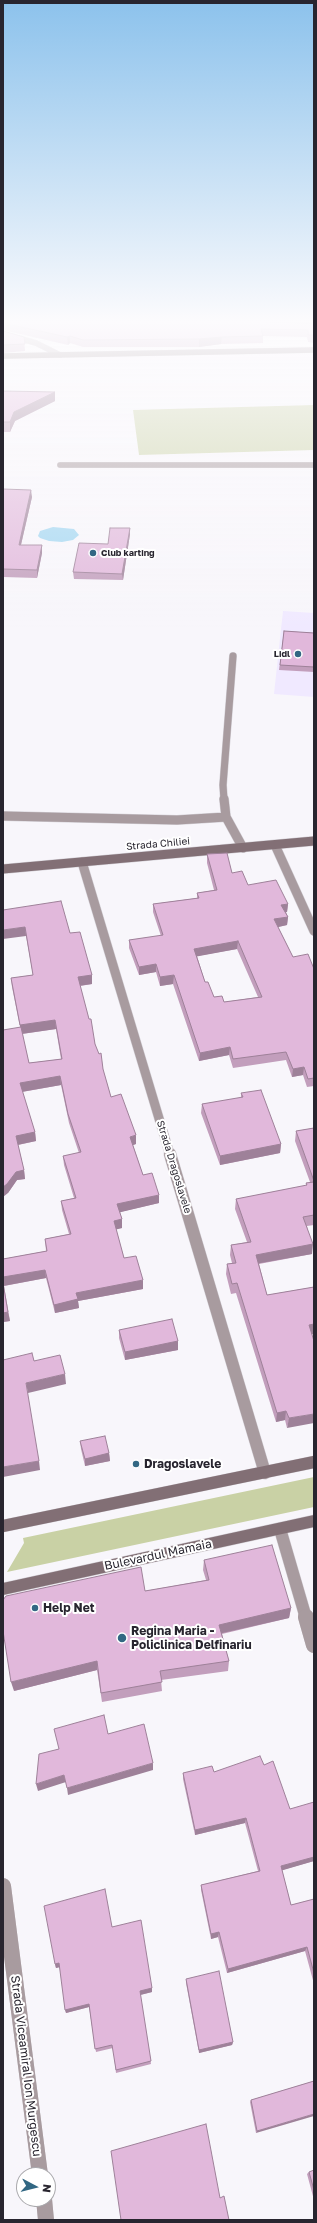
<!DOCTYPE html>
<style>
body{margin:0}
#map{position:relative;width:317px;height:2223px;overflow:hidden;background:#f8f6fb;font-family:"Golos Text",sans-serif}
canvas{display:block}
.frame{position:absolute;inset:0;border:4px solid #28252f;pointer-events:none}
.north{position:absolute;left:16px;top:2167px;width:40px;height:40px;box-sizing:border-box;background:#fff;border:1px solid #a9a8ac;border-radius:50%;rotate:97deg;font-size:11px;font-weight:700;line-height:16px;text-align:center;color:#28252f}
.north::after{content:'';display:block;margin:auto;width:14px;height:18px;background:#326783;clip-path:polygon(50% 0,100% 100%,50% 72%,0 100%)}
</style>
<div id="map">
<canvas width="317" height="2223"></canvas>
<div class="frame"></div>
<div class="north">N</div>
</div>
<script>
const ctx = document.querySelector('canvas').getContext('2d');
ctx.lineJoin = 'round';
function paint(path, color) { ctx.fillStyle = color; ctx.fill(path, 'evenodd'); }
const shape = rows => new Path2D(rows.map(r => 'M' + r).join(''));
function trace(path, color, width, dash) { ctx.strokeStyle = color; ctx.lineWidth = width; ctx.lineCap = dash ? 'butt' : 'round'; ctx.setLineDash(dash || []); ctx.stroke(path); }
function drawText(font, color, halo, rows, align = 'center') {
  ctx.font = font + ' "Golos Text",sans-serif'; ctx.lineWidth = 4; ctx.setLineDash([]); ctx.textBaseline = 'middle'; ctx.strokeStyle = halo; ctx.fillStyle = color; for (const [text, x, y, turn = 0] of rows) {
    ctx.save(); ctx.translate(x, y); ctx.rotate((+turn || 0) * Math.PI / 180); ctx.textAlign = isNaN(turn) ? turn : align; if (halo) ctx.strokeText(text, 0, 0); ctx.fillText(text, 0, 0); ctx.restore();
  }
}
paint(shape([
 [283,611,314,613,314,697,274,694]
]), '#f0e9ff');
paint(shape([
 [314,405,314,450,139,455,133,410],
 [314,1477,314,1507,7,1572,24,1543,23,1538]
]), '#c9d1a5');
paint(shape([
 [53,527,74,529,79,535,73,540,62,542,49,541,40,538,38,536,40,531]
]), '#a2d6f1');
const laneFar2 = shape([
 [60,465,314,465]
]);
const laneFar1 = shape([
 [224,800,223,785,233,656]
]);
const lane = shape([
 [224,799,226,817,243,848],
 [3,816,177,820,226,817]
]);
const streetFar3 = shape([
 [3,334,36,343,60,355]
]);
const streetFar2 = shape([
 [275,845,314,931],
 [82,862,170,1155]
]);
const streetFar1 = shape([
 [170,1154,265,1473],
 [280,1529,306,1618]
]);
const street = shape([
 [306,1617,314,1645],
 [3,1886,40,2175],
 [44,2199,46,2220]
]);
const secondaryFar2 = shape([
 [3,356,314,350]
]);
const secondaryFar1 = shape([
 [3,869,314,841]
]);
const secondary = shape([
 [3,1526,314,1462],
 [3,1589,314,1521]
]);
trace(laneFar2, '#d3d0d6', 6);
trace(laneFar1, '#d3d0d6', 8);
trace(lane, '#d3d0d6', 10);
trace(streetFar3, '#d3d0d6', 6);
trace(streetFar2, '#d3d0d6', 10);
trace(streetFar1, '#d3d0d6', 13);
trace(street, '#d3d0d6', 16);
trace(secondaryFar2, '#d3d0d6', 6);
trace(secondaryFar1, '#d3d0d6', 10);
trace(secondary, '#d3d0d6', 13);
trace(laneFar2, '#a89b9f', 5.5);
trace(laneFar1, '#a89b9f', 7);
trace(lane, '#a89b9f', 9);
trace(streetFar3, '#a89b9f', 5.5);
trace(streetFar2, '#a89b9f', 9);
trace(streetFar1, '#a89b9f', 12);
trace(street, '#a89b9f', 16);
trace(secondaryFar2, '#826f75', 5.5);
trace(secondaryFar1, '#826f75', 9);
trace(secondary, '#826f75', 12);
paint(shape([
 [3,320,314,324,314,343,308,342,307,337,263,336,263,343,221,344,199,347,83,347,70,343,68,345,3,330],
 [252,320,314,320,314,323],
 [3,331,24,337,25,351,3,353],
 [3,391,55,392,55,401,15,421,10,432,3,432],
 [3,489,32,497,21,545,42,545,42,553,37,578,3,577],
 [130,528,130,534,123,580,74,579,73,572,108,544],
 [284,631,314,633,314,672,279,670],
 [207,854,248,885,288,904,287,912,286,912,288,917,287,925,278,927,293,957,314,969,314,1086,307,1087,303,1075,292,1077,286,1060,233,1068,229,1055,199,1061,173,984,160,986,156,972,139,975,129,948,129,940,161,936,153,912,153,904,197,898,197,893,214,890,207,863],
 [237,949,258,997,224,1002,214,997,205,982,197,956],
 [3,910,70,933,92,975,92,984,80,986,95,1044,111,1097,136,1144,133,1145,143,1175,159,1203,120,1212,122,1219,122,1228,116,1229,124,1258,143,1289,78,1301,79,1308,55,1313,46,1278,4,1286,10,1321,3,1322,3,1259,46,1251,45,1239,69,1234,62,1210,61,1201,74,1198,64,1165,63,1156,79,1153,69,1123,61,1085,22,1092,35,1132,36,1141,18,1145,24,1170,25,1179,17,1180,8,1193,20,1027,12,987,11,978,33,975,26,936],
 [56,1029,61,1059,29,1063,22,1034],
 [241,1093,281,1144,280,1153,220,1165,201,1113,202,1104,241,1098],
 [314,1128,314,1225,307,1226,312,1254,259,1264,267,1295,314,1287,314,1334,312,1334,287,1428,285,1420,276,1422,236,1293,231,1294,226,1274,227,1264,232,1263,230,1255,231,1245,247,1242,235,1209,236,1199,306,1186,306,1183,310,1182,295,1141,296,1131],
 [119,1330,178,1341,178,1350,125,1360,119,1338],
 [80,1441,109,1453,110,1461,85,1466,81,1449],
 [204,1560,291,1608,289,1618,222,1634,229,1661,228,1671,161,1680,162,1691,102,1702,97,1670,14,1691,145,1591,206,1580,203,1570],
 [264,1765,290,1809,314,1861,282,1870,291,1905,314,1899,314,1984,305,1951,227,1973,218,1937,211,1939,201,1890,201,1885,258,1871,245,1823,195,1835,183,1779,183,1773,214,1772],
 [112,1927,152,1988,152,1992,140,1995,151,2064,116,2073,113,2048,96,2052,89,2007,66,2013,60,1967,56,1968,55,1964],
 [186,1979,233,2042,232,2045,199,2053,186,1983],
 [314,2081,256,2133,250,2102,251,2100],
 [314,2170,314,2200,307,2174,309,2172]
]), '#c29ebc');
paint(shape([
 [70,336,70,343,68,345,67,337],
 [222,337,221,344,199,347,199,339],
 [55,392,55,401,15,421,10,432,10,422,14,412],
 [31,490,32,497,19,553,19,545],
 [130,528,130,534,123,580,122,574],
 [42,545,42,553,37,578,37,570],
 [288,904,287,912,280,913,281,905],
 [288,917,287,925,274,928,274,919],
 [25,927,26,936,3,939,3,930],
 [238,941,237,949,194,957,194,949],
 [156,964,156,972,139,975,139,967],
 [92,975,92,984,78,986,78,977],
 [174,975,173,984,160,986,160,977],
 [55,1020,56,1029,21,1034,20,1025],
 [230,1047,229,1055,199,1061,200,1053],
 [304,1067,303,1075,292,1077,293,1069],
 [60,1076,61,1085,21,1092,20,1083],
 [35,1132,36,1141,17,1145,16,1136],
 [136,1135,136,1144,130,1146,130,1137],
 [281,1144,280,1153,220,1165,220,1156],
 [24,1170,25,1179,17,1180,8,1193,3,1197,3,1187,16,1172],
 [159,1195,159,1203,117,1213,117,1204],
 [122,1219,122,1228,114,1230,114,1221],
 [313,1244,312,1254,255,1264,256,1255],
 [45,1270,46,1278,3,1286,3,1277],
 [143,1280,143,1289,78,1301,79,1308,55,1313,54,1305,76,1293],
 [8,1312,10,1321,3,1322,3,1313],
 [314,1324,314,1334,307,1335,309,1325],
 [178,1341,178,1350,125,1360,125,1352],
 [65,1374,66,1384,28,1393,26,1383],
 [286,1411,285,1420,276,1422,277,1413],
 [314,1414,314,1423,287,1428,289,1418],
 [109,1453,110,1461,85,1466,85,1459],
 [39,1461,40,1470,3,1477,3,1467],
 [291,1608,289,1618,218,1634,219,1625],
 [97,1661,97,1670,14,1691,11,1682],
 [153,1763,153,1770,68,1795,67,1788],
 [64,1775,66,1782,38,1791,36,1784],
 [246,1818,245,1823,195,1835,195,1830],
 [314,1857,314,1861,280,1871,281,1866],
 [219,1932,218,1937,211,1939,211,1934],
 [307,1947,305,1951,227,1973,228,1969],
 [59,1963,60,1967,56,1968,55,1964],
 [152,1988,152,1992,140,1995,140,1991],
 [89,2004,89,2007,66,2013,65,2010],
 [233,2042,232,2045,199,2053,199,2050],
 [314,2114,314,2116,256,2133,257,2131]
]), '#9e8199');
const building = shape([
 [3,320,228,320,314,324,314,335,308,335,308,330,261,329,263,336,222,337,199,339,83,340,70,336,67,337,3,323,3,320],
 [3,331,24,337,25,344,3,345,3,331],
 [3,391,55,392,14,412,10,422,3,422,3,391],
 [3,489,31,490,19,545,42,545,37,570,3,569,3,489],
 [110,528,130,528,122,574,73,572,79,543,108,544,110,528],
 [284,631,314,633,314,667,280,665,284,631],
 [227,853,232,873,242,871,248,885,276,880,288,904,281,905,288,917,274,919,293,957,308,954,314,969,314,1078,308,1079,304,1067,293,1069,286,1052,233,1059,230,1047,200,1053,174,975,160,977,156,964,139,967,129,940,163,935,153,904,199,898,197,893,217,890,207,854,227,853],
 [238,941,262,997,224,1002,222,996,214,997,208,982,205,982,194,949,238,941],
 [61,901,70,933,80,932,92,975,78,977,89,1019,91,1019,95,1044,99,1054,101,1053,103,1069,111,1097,121,1094,136,1135,130,1137,143,1175,152,1173,159,1195,117,1204,122,1219,114,1221,124,1258,136,1256,143,1280,76,1293,78,1299,54,1305,45,1270,3,1277,3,1259,47,1251,45,1239,71,1234,61,1201,76,1198,63,1156,81,1152,68,1114,60,1076,20,1083,35,1132,16,1136,24,1170,16,1172,7,1184,3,1187,3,1030,21,1027,29,1063,62,1059,55,1020,20,1025,11,978,33,975,25,927,3,930,3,910,61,901],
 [261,1090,281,1144,220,1156,202,1104,243,1097,241,1093,261,1090],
 [314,1128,314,1181,296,1131,314,1128],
 [314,1182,314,1215,303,1217,313,1244,256,1255,267,1295,314,1287,314,1324,309,1325,314,1341,314,1414,289,1418,286,1411,277,1413,237,1283,232,1284,227,1264,236,1263,231,1245,251,1242,236,1199,307,1185,306,1183,314,1182],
 [3,1283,8,1312,3,1313,3,1283],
 [172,1319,178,1341,125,1352,119,1330,172,1319],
 [32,1353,34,1361,60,1355,65,1374,26,1383,39,1461,3,1467,3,1360,32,1353],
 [105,1436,109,1453,85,1459,80,1441,105,1436],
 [272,1545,291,1608,219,1625,229,1661,160,1671,162,1682,101,1693,97,1661,11,1682,3,1631,3,1600,6,1596,141,1567,145,1591,209,1580,204,1560,272,1545],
 [104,1715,108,1734,144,1724,153,1763,67,1788,64,1775,36,1784,39,1754,59,1749,54,1729,104,1715],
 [260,1756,264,1765,273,1761,290,1809,314,1802,314,1857,281,1866,291,1905,314,1899,314,1973,307,1947,228,1969,219,1932,211,1934,201,1885,260,1871,246,1818,195,1830,183,1773,212,1766,214,1772,260,1756],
 [105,1889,112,1927,141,1920,152,1988,140,1991,151,2061,116,2070,112,2045,95,2049,89,2004,65,2010,59,1963,55,1964,44,1906,105,1889],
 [219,1971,233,2042,199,2050,186,1979,219,1971],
 [314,2081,314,2114,257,2131,251,2100,314,2081],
 [206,2124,220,2198,224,2196,229,2220,121,2220,111,2151,206,2124],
 [314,2170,314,2190,309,2172,314,2170]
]);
paint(building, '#e1b8db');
trace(building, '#9e8199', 1);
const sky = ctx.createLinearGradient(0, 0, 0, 631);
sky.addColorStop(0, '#8cc2ec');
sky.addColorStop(0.51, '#fcfbfd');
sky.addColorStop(1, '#fcfbfd00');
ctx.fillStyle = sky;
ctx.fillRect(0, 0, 317, 631);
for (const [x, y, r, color] of [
 [93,553,4,"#326783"],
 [298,654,4,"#326783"],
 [136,1464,4,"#326783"],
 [35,1608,4,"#326783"],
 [122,1638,5,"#326783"]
]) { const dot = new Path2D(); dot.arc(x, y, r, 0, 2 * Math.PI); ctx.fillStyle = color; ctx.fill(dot); trace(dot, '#fff', 1.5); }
drawText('bold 9px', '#28252f', '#fff', [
 ["Club karting",101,553],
 ["Lidl",290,654,"right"]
], 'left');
drawText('10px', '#28252f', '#fff', [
 ["Strada Chiliei",158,844,-5],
 ["Strada Dragoslavele",174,1167,73]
]);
drawText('bold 12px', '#28252f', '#fff', [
 ["Dragoslavele",144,1464],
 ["Help Net",43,1608],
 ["Regina Maria -",131,1631],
 ["Policlinica Delfinariu",131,1645]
], 'left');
drawText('12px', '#28252f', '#fff', [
 ["Bulevardul Mamaia",158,1555,-12],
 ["Strada Viceamiral Ion Murgescu",26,2066,83]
]);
</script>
